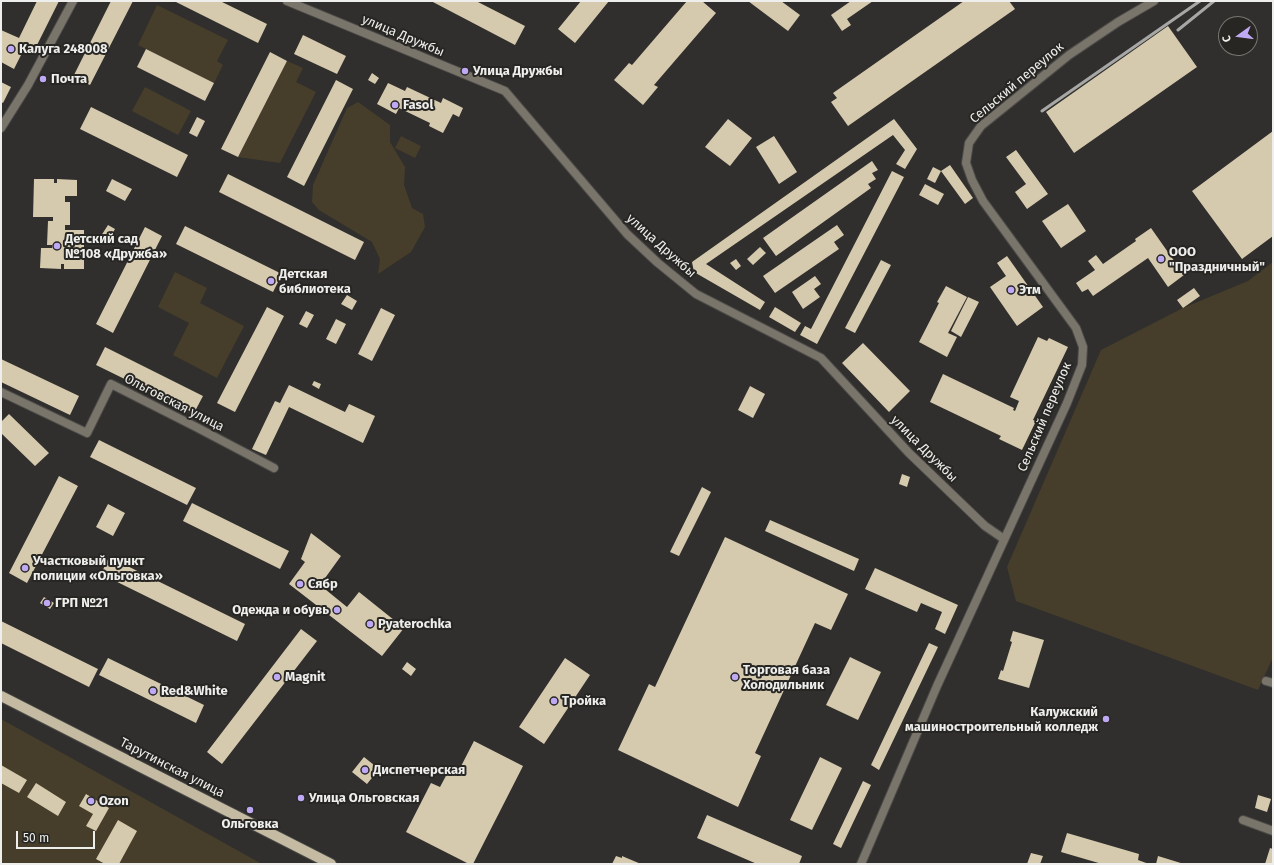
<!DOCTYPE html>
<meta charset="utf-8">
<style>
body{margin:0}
#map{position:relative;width:1274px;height:865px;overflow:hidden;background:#302f2d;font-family:"Fira Sans",sans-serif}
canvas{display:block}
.frame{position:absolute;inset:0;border:2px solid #eeeeec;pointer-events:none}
.north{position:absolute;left:1218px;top:16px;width:40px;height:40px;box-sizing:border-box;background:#272623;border:1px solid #777673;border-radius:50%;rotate:256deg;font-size:11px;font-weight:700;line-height:16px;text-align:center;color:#eeeeec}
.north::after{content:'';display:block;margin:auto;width:14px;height:18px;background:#bfa9f4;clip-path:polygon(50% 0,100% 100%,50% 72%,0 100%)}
.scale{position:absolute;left:16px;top:831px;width:79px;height:18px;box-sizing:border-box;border:2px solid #eeeeec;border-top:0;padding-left:5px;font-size:12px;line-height:14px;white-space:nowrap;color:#eeeeec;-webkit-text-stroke:3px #272623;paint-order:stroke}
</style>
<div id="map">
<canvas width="1274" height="865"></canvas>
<div class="frame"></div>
<div class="north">С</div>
<div class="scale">50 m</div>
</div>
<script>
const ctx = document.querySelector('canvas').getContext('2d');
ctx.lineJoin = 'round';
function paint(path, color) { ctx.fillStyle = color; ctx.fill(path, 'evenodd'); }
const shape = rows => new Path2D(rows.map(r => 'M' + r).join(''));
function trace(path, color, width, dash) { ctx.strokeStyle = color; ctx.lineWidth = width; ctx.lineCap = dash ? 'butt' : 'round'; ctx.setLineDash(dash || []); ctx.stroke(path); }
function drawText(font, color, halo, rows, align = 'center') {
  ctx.font = font + ' "Fira Sans",sans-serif'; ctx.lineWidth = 4; ctx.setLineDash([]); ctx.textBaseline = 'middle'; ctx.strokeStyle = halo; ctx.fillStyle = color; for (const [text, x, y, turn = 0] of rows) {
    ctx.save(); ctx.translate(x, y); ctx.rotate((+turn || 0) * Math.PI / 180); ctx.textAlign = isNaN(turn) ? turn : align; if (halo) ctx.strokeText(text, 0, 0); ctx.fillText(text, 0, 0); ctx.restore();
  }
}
paint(shape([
 [157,5,228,40,217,61,223,65,214,83,138,45],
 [287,61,303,68,296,82,316,92,280,163,238,157],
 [145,87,191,111,178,135,132,111],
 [358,102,390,125,390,142,405,167,404,185,412,208,423,214,425,227,411,252,378,274,380,259,372,242,319,210,312,202,313,185,347,108],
 [401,136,421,146,415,158,395,148],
 [1273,262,1273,657,1258,690,1016,601,1007,567,1101,350,1183,308,1248,281],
 [175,272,207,288,200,303,244,326,217,378,173,355,189,323,158,307],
 [1,719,262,864,1,864]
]), '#463e2a');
paint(shape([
 [37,1,59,1,36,47,27,43,14,69,1,62,1,30,19,38],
 [111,1,133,1,90,85,73,77],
 [174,1,220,1,267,24,258,43],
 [431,1,476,1,525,26,515,45],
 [581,1,609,1,575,43,558,29],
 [687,1,702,1,716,13,654,85,658,87,643,105,614,80,629,63,632,65],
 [748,1,781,1,800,15,788,31],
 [851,1,873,1,847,19,851,25,842,31,831,15],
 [964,1,1009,1,1015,9,848,126,831,102,837,98,833,93],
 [1168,26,1197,67,1074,153,1046,112],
 [303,35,346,56,337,74,294,54],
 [146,49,214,83,205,101,137,67],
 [270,52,287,61,238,157,221,149],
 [372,73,379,78,375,84,368,80],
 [336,80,353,89,304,186,287,177],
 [1,82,11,87,3,103,1,102],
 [388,83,405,91,407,87,441,103,443,98,463,108,459,117,453,114,443,133,429,126,430,123,399,108,396,114,377,104],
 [91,107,188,155,177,177,80,129],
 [197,117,205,121,197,137,189,133],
 [728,119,752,138,730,166,705,147],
 [894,119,917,149,905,169,896,164,905,150,893,135,706,264,765,302,760,310,694,272,692,262],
 [1273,131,1273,236,1242,259,1192,191],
 [774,136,797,172,779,184,756,147],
 [1016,150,1048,194,1027,209,1015,192,1026,184,1006,157],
 [872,161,878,170,872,173,876,179,868,184,871,188,776,256,763,238],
 [950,165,973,198,965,204,941,171],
 [933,167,941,171,935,183,927,179],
 [892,171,904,177,817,344,800,335,805,326,811,329],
 [228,174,364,242,355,260,219,192],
 [34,179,54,179,54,183,57,183,57,179,77,180,77,196,65,196,65,202,70,202,70,225,65,225,65,230,84,230,84,269,64,269,64,264,61,264,61,269,40,268,41,248,52,248,52,245,47,245,48,221,53,221,53,217,33,217],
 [112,179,132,189,125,201,106,191],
 [925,184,944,194,938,205,919,195],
 [1068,204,1086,231,1061,248,1042,221],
 [108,225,115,229,109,240,101,236],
 [837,225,844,235,834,242,839,249,775,293,763,276],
 [185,226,282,274,273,292,176,244],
 [145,227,162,236,113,333,96,324],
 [1151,228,1184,275,1168,287,1148,258,1093,296,1088,289,1082,292,1076,283,1095,270,1088,261,1096,255,1103,264,1136,241,1135,239],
 [760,247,766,253,753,265,747,259],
 [1007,256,1043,307,1017,326,990,287,1006,276,997,263],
 [736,259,741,266,736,270,730,263],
 [881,260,891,265,855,333,845,328],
 [815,276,821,284,814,289,820,297,803,309,792,292],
 [946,286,967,297,948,333,957,337,947,357,919,342,939,303,937,302],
 [1194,288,1200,296,1183,308,1177,300],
 [347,295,357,301,352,310,341,304],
 [968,297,979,302,961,337,951,331],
 [267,307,284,316,235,412,217,403],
 [775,307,801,323,795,332,769,317],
 [381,308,395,315,372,361,358,354],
 [306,311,314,315,307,328,299,324],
 [336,319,346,324,336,344,326,339],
 [1038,337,1047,341,1049,338,1068,347,1033,420,1036,421,1022,450,999,439,1001,436,930,402,943,374,1014,408,1013,410,1015,411,1019,401,1010,397],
 [863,343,910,391,889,412,842,363],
 [105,347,203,396,194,413,96,365],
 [1,359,79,396,70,415,1,382],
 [314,381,321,384,319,389,312,385],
 [289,385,345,412,349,404,375,416,363,443,289,407,266,455,252,449,275,401,280,403],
 [750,386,765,394,753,418,738,410],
 [9,414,49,453,35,466,1,433,1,422],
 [99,440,196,488,187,505,90,457],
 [902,474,910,477,907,487,899,484],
 [59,476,78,486,27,583,9,573],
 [702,487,711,492,679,556,670,552],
 [192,503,289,551,280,569,183,521],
 [108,504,125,513,113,536,96,527],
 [770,520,859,559,854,571,765,531],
 [311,533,341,556,320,585,347,607,359,592,404,628,382,656,289,584,305,562,301,559],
 [725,537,848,594,831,630,815,623,755,753,761,756,738,807,618,750,649,684,655,687],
 [109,557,245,624,237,641,101,574],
 [875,568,958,605,945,634,935,629,942,612,921,603,917,612,865,589],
 [44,597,54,603,50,609,40,603],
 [1,621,98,669,89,687,1,643],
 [301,629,317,641,222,764,207,752],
 [1013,631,1044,640,1029,688,998,679,1001,670,1003,671,1012,642,1010,641],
 [929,643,938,647,879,770,871,765],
 [850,657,881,672,858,720,826,705],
 [108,658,204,705,196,723,99,675],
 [565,658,590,675,544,744,519,727],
 [407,662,416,669,411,676,402,669],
 [474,741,523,766,473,864,469,864,406,832,431,783,440,787,448,772,456,776],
 [364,757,379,769,367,784,352,772],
 [820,757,842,768,812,830,790,820],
 [1,765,27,780,19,793,1,783],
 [863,781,871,785,841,848,833,844],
 [36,783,66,802,58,816,27,797],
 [86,794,109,808,96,831,86,826,93,814,79,806],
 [1258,795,1271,799,1267,812,1255,808],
 [707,815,802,856,799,864,757,864,697,838],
 [118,820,137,831,119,864,105,864,96,859],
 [1067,833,1139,854,1138,860,1149,864,1102,864,1061,852],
 [1270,848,1273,849,1273,864,1265,864],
 [1031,853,1043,856,1040,864,1027,864],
 [616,856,622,858,622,856,641,864,612,864],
 [1158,856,1184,864,1156,864]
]), '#d6caae');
const minor = shape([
 [287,1,505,91,627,234,658,263,696,294,821,358,909,453,985,526,1004,539],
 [1,128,28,85,73,1],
 [1,392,87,433,111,384,196,427,274,468],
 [1266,681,1273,683],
 [1243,820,1273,831]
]);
const tertiary = shape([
 [861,864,937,686,1067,403,1082,365,1083,347,1076,328,983,201,972,180,966,163,969,143,981,126,1069,55,1118,22,1154,1]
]);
const primary = shape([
 [1,696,331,864]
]);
trace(minor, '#4b4a48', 10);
trace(tertiary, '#4b4a48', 10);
trace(primary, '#4b4a48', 12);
trace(minor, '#7a756a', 8);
trace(tertiary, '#7a756a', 8);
trace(primary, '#c5bba3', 10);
trace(shape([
 [1178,30,1214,1],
 [1042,111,1200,1]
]), '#a7a7a5', 3);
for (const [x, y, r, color] of [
 [11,49,4,"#bfa9f4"],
 [465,71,4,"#bfa9f4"],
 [43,79,4,"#bfa9f4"],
 [395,105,4,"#bfa9f4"],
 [57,246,4,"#bfa9f4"],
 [1161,259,4,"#bfa9f4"],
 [271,281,4,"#bfa9f4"],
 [1011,290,4,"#bfa9f4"],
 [25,568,4,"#bfa9f4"],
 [300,584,4,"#bfa9f4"],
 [47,603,4,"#bfa9f4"],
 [337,610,4,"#bfa9f4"],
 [370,624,4,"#bfa9f4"],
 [277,677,4,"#bfa9f4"],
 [735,677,4,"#bfa9f4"],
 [153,691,4,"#bfa9f4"],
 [554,701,4,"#bfa9f4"],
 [1106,719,4,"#bfa9f4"],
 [365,770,4,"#bfa9f4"],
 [301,798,4,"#bfa9f4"],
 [91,801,4,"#bfa9f4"],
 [250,810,4,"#bfa9f4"]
]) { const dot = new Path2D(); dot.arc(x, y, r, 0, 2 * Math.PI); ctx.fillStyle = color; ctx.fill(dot); trace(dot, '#272623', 1.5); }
drawText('13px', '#eeeeec', '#272623', [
 ["улица Дружбы",403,36,23],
 ["Сельский переулок",1017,83,-40],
 ["улица Дружбы",661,246,42],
 ["Ольговская улица",174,403,27],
 ["Сельский переулок",1045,417,-67],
 ["улица Дружбы",924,449,45],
 ["Тарутинская улица",172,768,27]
]);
drawText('bold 13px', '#eeeeec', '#272623', [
 ["Калуга 248008",19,49],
 ["Улица Дружбы",473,71],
 ["Почта",51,79],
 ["Fasol",403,105],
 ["Детский сад",65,239],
 ["№108 «Дружба»",65,254],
 ["ООО",1169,252],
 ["\"Праздничный\"",1169,267],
 ["Детская",279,274],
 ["библиотека",279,289],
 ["Этм",1019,290],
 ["Участковый пункт",33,561],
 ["полиции «Ольговка»",33,576],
 ["Сябр",308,584],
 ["ГРП №21",55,603],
 ["Одежда и обувь",329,610,"right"],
 ["Pyaterochka",378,624],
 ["Торговая база",743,670],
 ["Холодильник",743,685],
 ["Magnit",285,677],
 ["Red&White",161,691],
 ["Тройка",562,701],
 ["Калужский",1098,712,"right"],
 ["машиностроительный колледж",1098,727,"right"],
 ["Диспетчерская",373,770],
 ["Улица Ольговская",309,798],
 ["Ozon",99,801],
 ["Ольговка",250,824,"center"]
], 'left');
</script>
